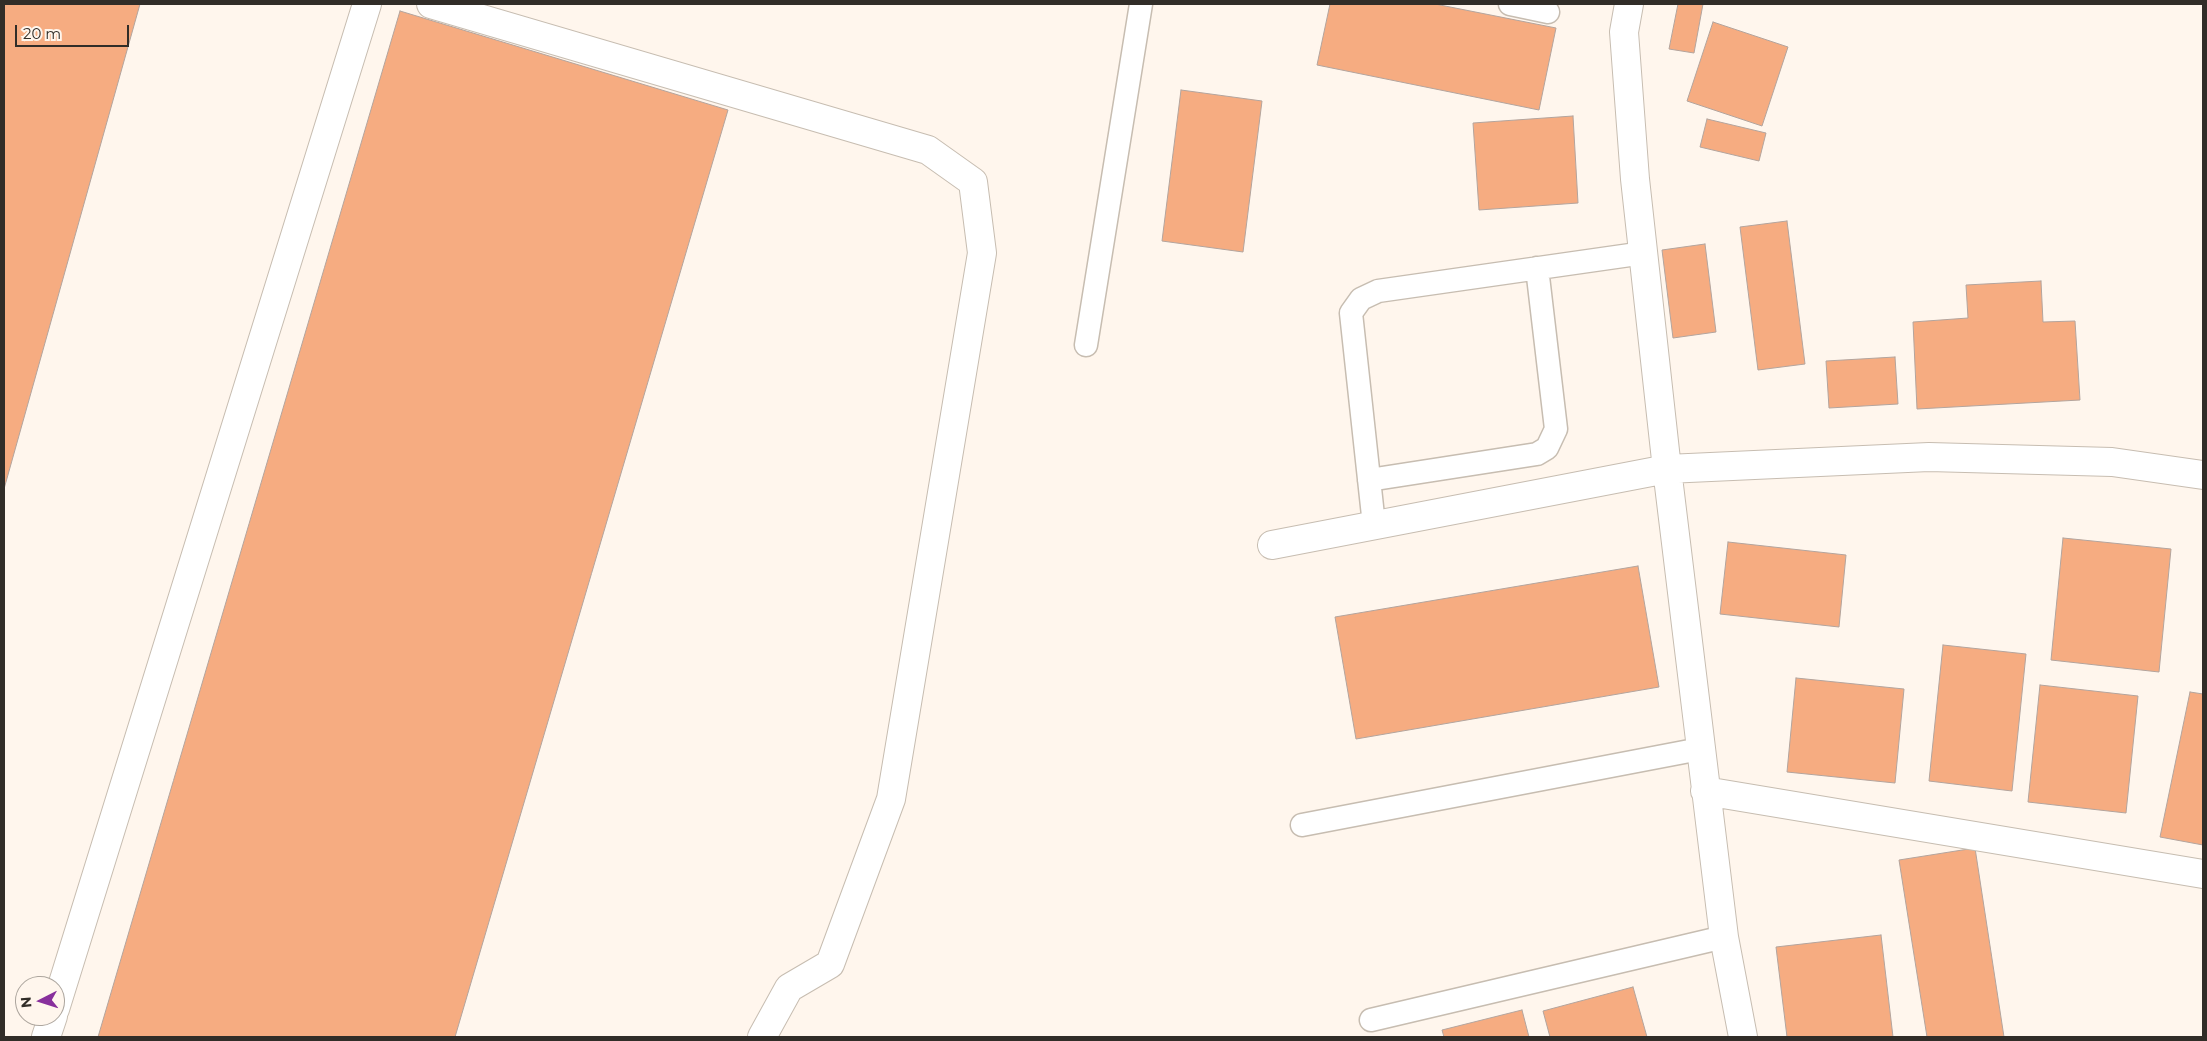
<!DOCTYPE html>
<style>
body{margin:0}
#map{position:relative;width:2207px;height:1041px;overflow:hidden;background:#fff6ed;font-family:Montserrat,sans-serif}
canvas{display:block}
.frame{position:absolute;inset:0;border:5px solid #312d28;pointer-events:none}
.north{position:absolute;left:15px;top:976px;width:50px;height:50px;box-sizing:border-box;background:#fff6ed;border:1px solid #ada69e;border-radius:50%;rotate:265deg;font-size:14px;font-weight:700;line-height:20px;text-align:center;color:#312d28}
.north::after{content:'';display:block;margin:auto;width:18px;height:22px;background:#88309c;clip-path:polygon(50% 0,100% 100%,50% 72%,0 100%)}
.scale{position:absolute;left:15px;top:25px;width:114px;height:22px;box-sizing:border-box;border:2px solid #312d28;border-top:0;padding-left:6px;font-size:15px;line-height:18px;white-space:nowrap;color:#312d28;-webkit-text-stroke:4px #fff6ed;paint-order:stroke}
</style>
<div id="map">
<canvas width="2207" height="1041"></canvas>
<div class="frame"></div>
<div class="north">N</div>
<div class="scale">20 m</div>
</div>
<script>
const ctx = document.querySelector('canvas').getContext('2d');
ctx.lineJoin = 'round';
function paint(path, color) { ctx.fillStyle = color; ctx.fill(path, 'evenodd'); }
const shape = rows => new Path2D(rows.map(r => 'M' + r).join(''));
function trace(path, color, width, dash) { ctx.strokeStyle = color; ctx.lineWidth = width; ctx.lineCap = dash ? 'butt' : 'round'; ctx.setLineDash(dash || []); ctx.stroke(path); }
const building = shape([
 [4,4,140,4,4,489,4,4],
 [1330,4,1435,4,1556,28,1539,110,1317,65,1330,4],
 [1678,4,1703,4,1694,53,1669,49,1678,4],
 [400,11,728,110,455,1037,98,1037,400,11],
 [1713,22,1788,47,1762,126,1687,101,1713,22],
 [1181,90,1262,101,1243,252,1162,241,1181,90],
 [1573,116,1578,203,1479,210,1473,123,1573,116],
 [1707,119,1766,133,1759,161,1700,147,1707,119],
 [1787,221,1805,364,1758,370,1740,227,1787,221],
 [1705,244,1716,332,1673,338,1662,250,1705,244],
 [2041,281,2043,322,2075,321,2080,400,1917,409,1913,322,1968,318,1966,285,2041,281],
 [1895,357,1898,404,1829,408,1826,361,1895,357],
 [2063,538,2171,549,2159,672,2051,660,2063,538],
 [1728,542,1846,555,1839,627,1720,614,1728,542],
 [1638,566,1659,687,1356,739,1335,617,1638,566],
 [1943,645,2026,654,2012,791,1929,781,1943,645],
 [1796,678,1904,689,1895,783,1787,772,1796,678],
 [2040,685,2138,696,2126,813,2028,802,2040,685],
 [2190,692,2203,694,2203,845,2160,837,2190,692],
 [1975,848,2004,1037,1927,1037,1899,860,1975,848],
 [1881,935,1893,1037,1787,1037,1776,947,1881,935],
 [1633,987,1647,1037,1550,1037,1543,1011,1633,987],
 [1522,1010,1529,1037,1444,1037,1442,1030,1522,1010]
]);
paint(building, '#f6ac81');
trace(building, '#b3a49d', 1);
const service = shape([
 [1510,4,1548,12],
 [1086,345,1141,4],
 [1369,480,1537,454,1547,448,1556,429,1537,268],
 [1374,525,1351,313,1361,299,1378,291,1644,253],
 [1302,825,1700,749],
 [1371,1020,1724,937]
]);
const minor = shape([
 [431,4,928,150,973,182,982,253,891,799,830,964,789,988,762,1037],
 [1629,4,1624,32,1635,179,1667,469,1724,937,1743,1037],
 [1272,545,1667,469,1929,457,2112,462,2203,475],
 [1705,791,2203,874],
 [55,1009,367,4],
 [46,1037,53,1016]
]);
trace(service, '#c7bdb1', 25);
trace(minor, '#c7bdb1', 30);
trace(service, '#fff', 22);
trace(minor, '#fff', 28);
</script>
